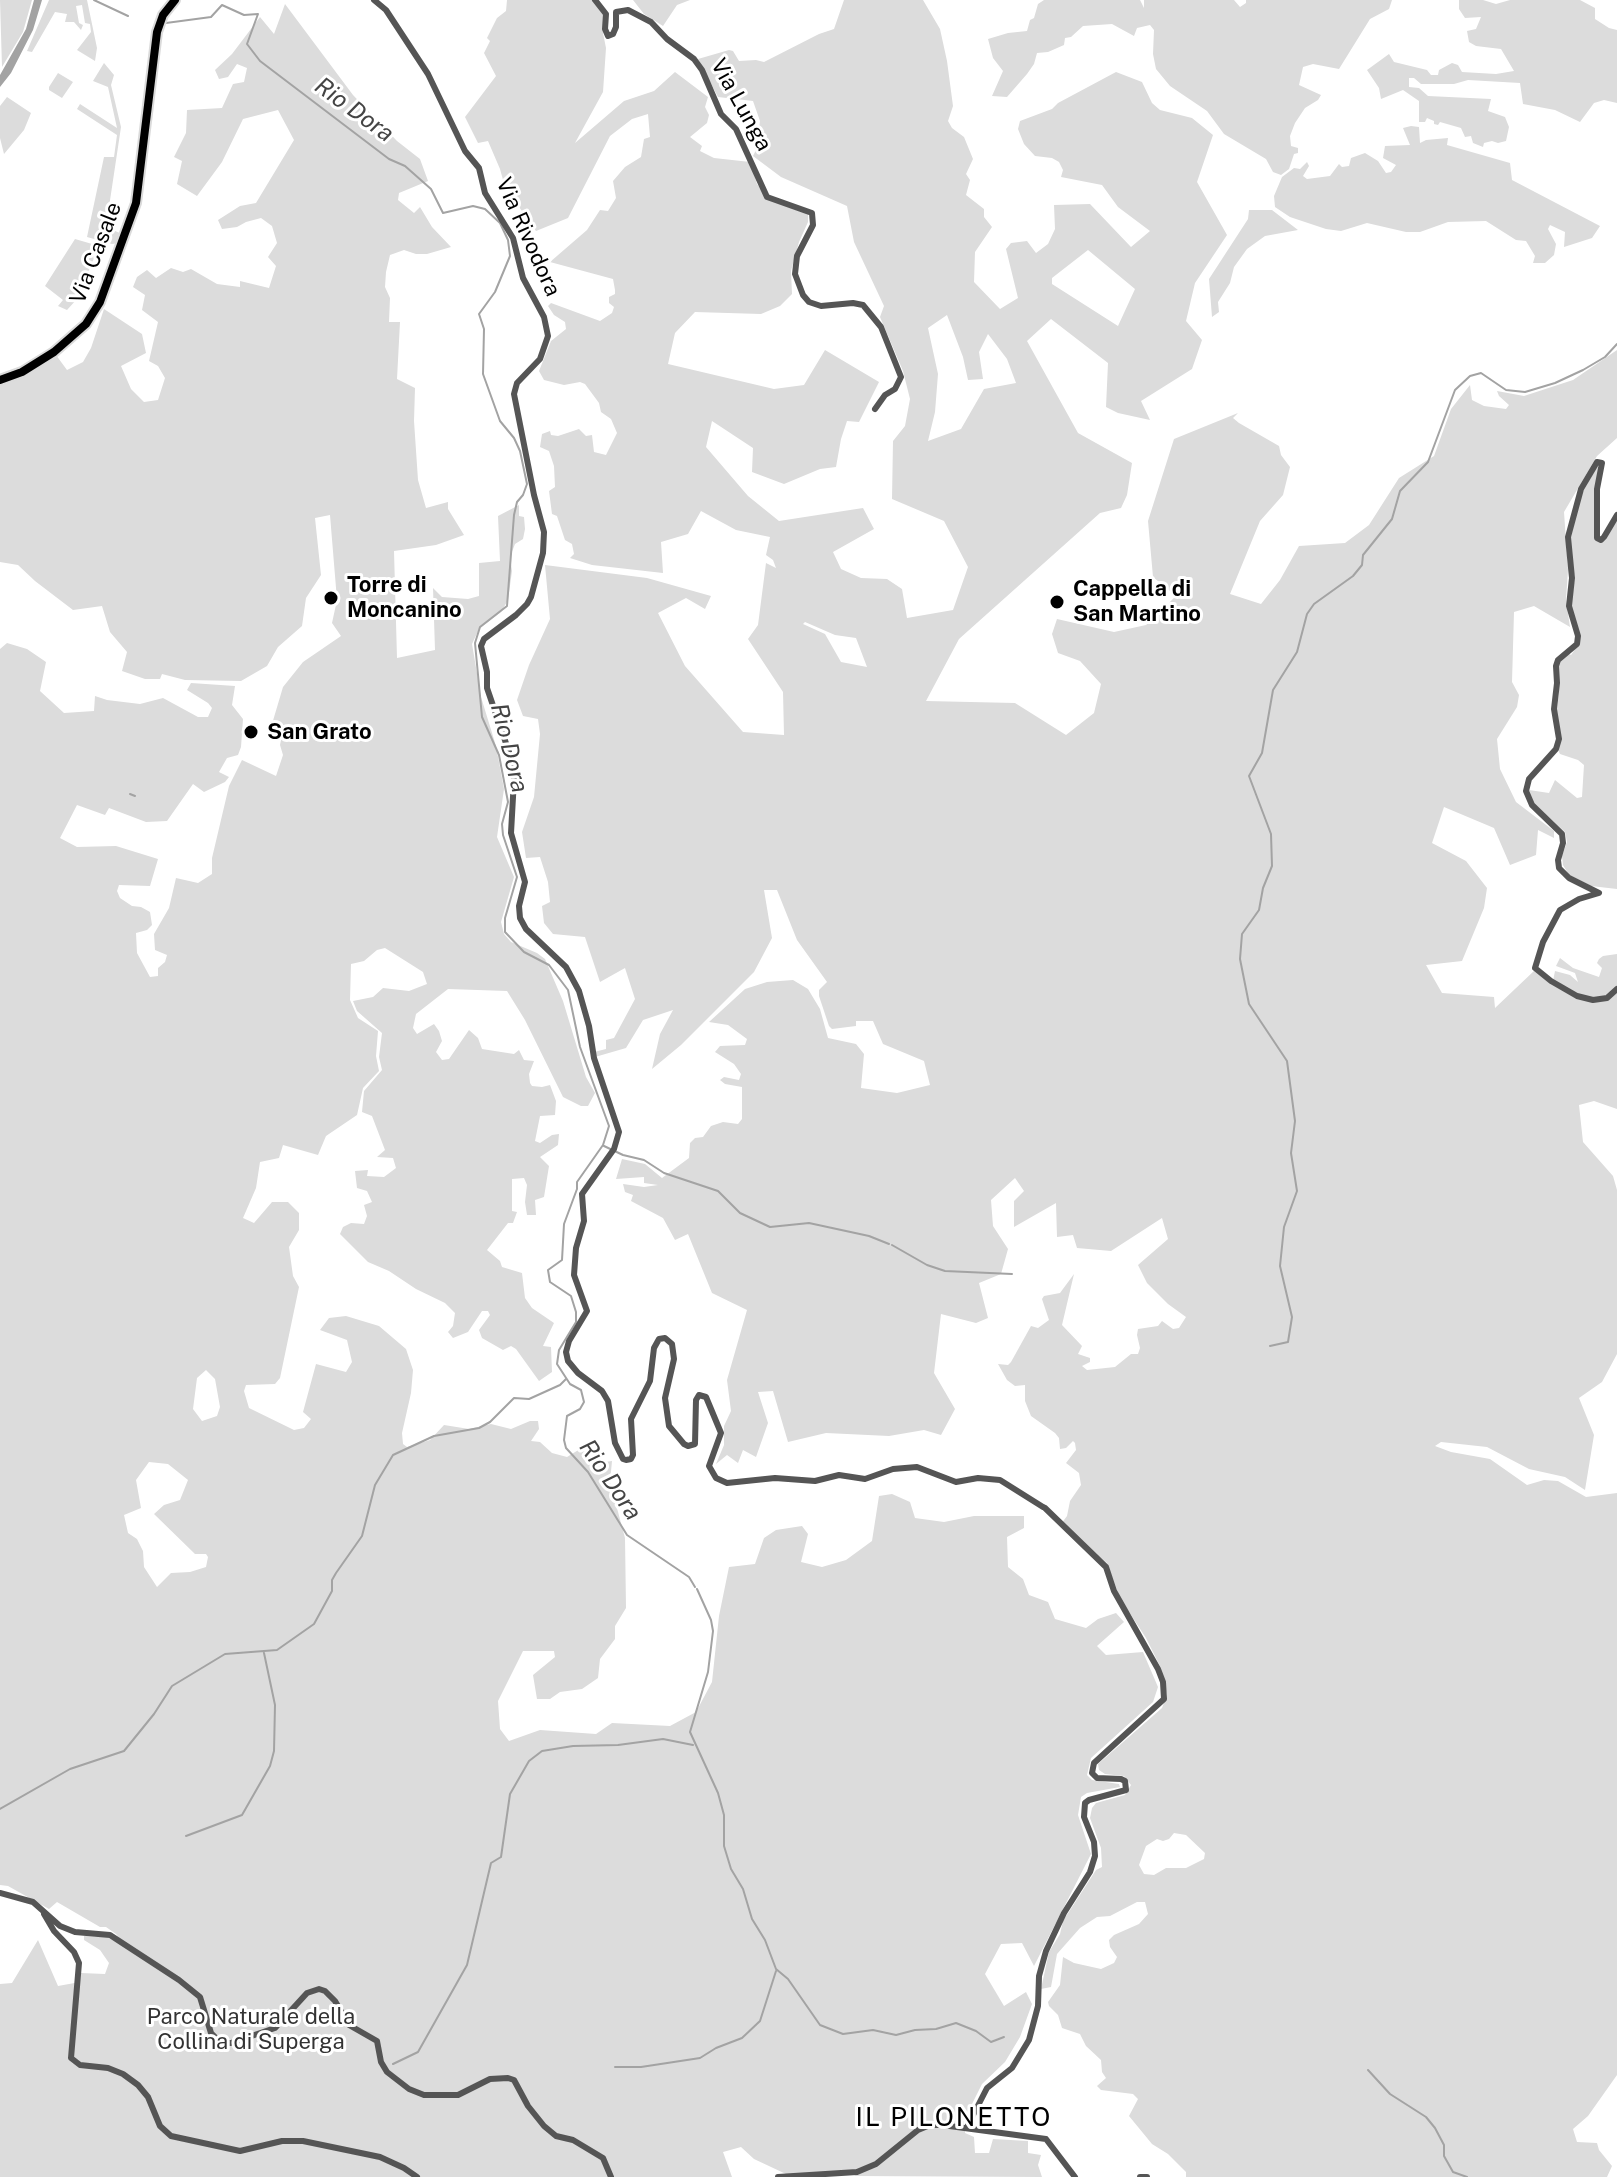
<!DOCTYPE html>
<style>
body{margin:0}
canvas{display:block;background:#fff}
</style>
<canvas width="1617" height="2177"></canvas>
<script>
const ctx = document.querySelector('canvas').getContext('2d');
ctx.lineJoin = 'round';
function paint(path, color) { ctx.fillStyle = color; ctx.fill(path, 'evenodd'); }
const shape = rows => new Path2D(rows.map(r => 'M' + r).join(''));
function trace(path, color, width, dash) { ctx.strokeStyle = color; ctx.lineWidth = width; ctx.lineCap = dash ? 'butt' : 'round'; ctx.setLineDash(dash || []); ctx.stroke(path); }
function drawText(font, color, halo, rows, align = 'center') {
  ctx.font = font + ' "Public Sans",sans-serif'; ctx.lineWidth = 6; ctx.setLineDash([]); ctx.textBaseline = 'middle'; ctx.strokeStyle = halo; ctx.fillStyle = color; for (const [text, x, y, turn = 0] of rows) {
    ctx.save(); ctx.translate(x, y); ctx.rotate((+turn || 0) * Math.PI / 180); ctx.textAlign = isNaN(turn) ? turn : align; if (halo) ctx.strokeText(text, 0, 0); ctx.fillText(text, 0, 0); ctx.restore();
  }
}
paint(shape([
 [0,0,32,0,23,32,2,67],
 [49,0,87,0,97,48,95,61,77,50,91,32,90,24,85,23,82,5,76,6,79,23,83,25,81,30,74,22,65,22,67,14,55,12,32,52,27,51],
 [507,0,593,0,603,12,603,33,606,48,603,92,575,143,624,101,654,91,675,72,708,97,705,107,709,115,707,123,690,137,702,146,700,151,714,158,750,162,757,184,765,194,808,211,808,222,799,242,791,271,792,294,780,306,761,314,695,312,675,333,668,364,774,389,804,385,825,350,879,382,859,422,847,421,841,439,836,467,820,469,784,484,752,472,753,448,712,421,706,447,748,496,779,521,863,508,874,529,833,552,841,569,861,578,887,579,902,589,907,618,953,610,968,567,944,521,892,499,893,441,905,426,910,399,903,371,880,317,884,306,854,242,847,206,781,177,753,156,757,148,760,121,753,101,718,97,698,59,729,50,733,51,739,61,756,60,764,62,819,34,834,29,844,0,923,0,940,29,947,61,953,106,948,121,952,128,964,137,973,159,966,174,970,180,966,195,984,209,984,217,992,227,975,252,974,282,1000,309,1018,298,1006,249,1011,243,1027,241,1036,253,1048,244,1055,229,1054,205,1090,204,1131,247,1150,231,1118,207,1102,185,1061,177,1063,170,1059,162,1052,158,1035,156,1024,144,1018,129,1020,121,1052,109,1058,103,1116,72,1142,82,1152,103,1160,110,1192,118,1213,135,1197,182,1227,235,1195,283,1186,321,1202,340,1192,369,1141,401,1150,420,1118,413,1106,407,1108,363,1051,319,1027,341,1078,433,1132,463,1127,495,1121,508,1100,513,959,639,926,701,1015,703,1066,735,1094,713,1101,684,1080,661,1058,653,1052,634,1057,619,1114,632,1146,625,1176,596,1153,577,1148,521,1174,439,1238,413,1233,418,1239,423,1279,446,1281,455,1290,467,1283,495,1260,521,1230,594,1261,604,1280,580,1299,546,1345,543,1369,525,1399,478,1434,456,1451,409,1470,385,1472,400,1484,406,1506,409,1509,405,1499,396,1497,391,1524,396,1573,380,1617,350,1617,438,1597,456,1564,512,1568,570,1566,600,1570,627,1534,606,1514,612,1512,682,1519,695,1517,707,1497,739,1500,769,1516,802,1554,831,1554,838,1538,830,1536,855,1510,865,1494,828,1444,807,1432,843,1466,861,1487,888,1484,908,1462,961,1426,965,1442,993,1494,997,1495,1008,1535,970,1546,979,1594,1001,1617,992,1617,1109,1594,1101,1579,1105,1583,1142,1613,1176,1617,1190,1617,1354,1602,1382,1579,1398,1594,1435,1585,1490,1565,1477,1529,1469,1487,1447,1441,1442,1435,1446,1451,1452,1490,1459,1527,1485,1544,1480,1558,1481,1586,1497,1617,1493,1617,2075,1588,2116,1573,2129,1577,2142,1597,2143,1599,2150,1612,2166,1607,2177,1186,2177,1186,2172,1168,2154,1152,2144,1129,2116,1138,2099,1133,2094,1101,2090,1097,2086,1106,2078,1102,2072,1101,2060,1086,2046,1080,2034,1062,2028,1058,2015,1049,2006,1048,2002,1060,1985,1063,1957,1074,1963,1101,1969,1114,1963,1117,1957,1110,1947,1109,1940,1114,1935,1139,1924,1148,1914,1145,1902,1137,1902,1110,1916,1097,1917,1080,1928,1057,1954,1051,1987,1041,1989,1049,1952,1060,1934,1063,1921,1096,1870,1102,1867,1101,1848,1090,1818,1092,1808,1096,1803,1125,1795,1131,1785,1124,1776,1105,1774,1099,1770,1098,1764,1162,1708,1167,1695,1160,1666,1146,1638,1120,1598,1107,1563,1061,1524,1067,1516,1070,1501,1081,1485,1079,1473,1066,1463,1076,1450,1075,1443,1073,1441,1066,1448,1060,1449,1059,1438,1055,1433,1031,1416,1025,1401,1025,1385,1015,1386,1007,1380,998,1364,1008,1365,1011,1362,1031,1326,1038,1328,1049,1320,1042,1299,1044,1296,1060,1293,1074,1274,1062,1325,1082,1346,1078,1354,1090,1358,1090,1362,1082,1366,1087,1370,1115,1367,1131,1354,1138,1354,1140,1348,1137,1335,1138,1329,1158,1326,1162,1321,1173,1329,1179,1328,1186,1317,1168,1304,1147,1283,1138,1265,1168,1239,1162,1218,1111,1251,1077,1248,1073,1235,1057,1237,1056,1203,1014,1227,1014,1201,1024,1191,1015,1178,991,1200,993,1226,1008,1249,1001,1274,979,1283,988,1318,976,1323,941,1314,934,1373,955,1409,941,1435,924,1430,889,1436,826,1433,788,1442,773,1391,758,1392,768,1423,756,1457,743,1450,738,1463,727,1455,716,1464,724,1445,724,1426,731,1411,727,1380,747,1310,712,1293,688,1234,675,1240,663,1218,631,1201,633,1195,625,1192,623,1184,644,1187,658,1185,644,1183,644,1177,616,1179,622,1159,645,1164,662,1178,689,1158,690,1143,695,1138,703,1137,711,1126,723,1122,738,1124,742,1119,742,1087,725,1084,720,1080,724,1077,739,1080,741,1074,734,1064,715,1052,720,1046,745,1045,747,1039,728,1025,709,1022,745,989,767,982,793,980,808,989,820,1009,828,1038,856,1044,864,1054,861,1088,897,1093,930,1085,924,1061,883,1044,873,1021,856,1021,856,1026,832,1029,829,1026,819,996,819,990,827,982,797,940,777,890,764,890,772,938,754,972,681,1045,652,1069,660,1034,673,1010,643,1020,626,1048,595,1057,594,1052,606,1049,606,1040,614,1038,635,999,625,968,600,982,585,937,553,934,544,923,542,906,550,902,548,882,540,857,526,858,522,832,534,797,540,734,538,719,523,716,517,700,529,665,550,619,545,565,647,578,711,596,705,609,686,598,658,613,685,666,743,732,784,735,783,692,748,639,758,625,766,563,776,568,773,560,766,555,770,537,736,530,701,511,688,534,661,542,663,573,592,565,570,558,574,554,572,544,565,540,557,516,552,514,549,491,555,487,554,466,549,451,540,447,542,434,550,431,551,435,558,436,579,429,586,436,592,435,594,452,606,455,617,433,611,419,601,412,599,403,585,384,580,382,564,385,544,380,539,371,551,341,566,329,565,322,554,315,548,306,551,303,600,321,612,313,614,307,609,303,609,297,615,294,615,290,613,279,550,262,587,230,600,210,608,211,616,198,613,181,625,167,641,157,644,139,650,137,648,114,632,119,610,136,568,218,536,231,505,187,500,169,488,141,478,143,465,117,496,76,484,53,490,41,487,38,497,18,506,11],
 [1088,250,1135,289,1118,326,1052,284,1052,278],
 [947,315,963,357,968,380,983,379,979,352,988,334,1007,359,1016,383,984,389,961,429,928,441,935,412,938,374,928,328],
 [805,622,835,635,856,638,867,667,841,662,825,634,803,624],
 [1174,1833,1186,1835,1205,1853,1204,1859,1186,1868,1166,1868,1154,1875,1144,1874,1139,1865,1146,1846,1157,1839,1163,1841,1169,1839],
 [633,0,690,0,677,5,663,26,644,14],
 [1044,0,1140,0,1144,8,1144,0,1234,0,1240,7,1246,3,1246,0,1392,0,1389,9,1370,19,1339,69,1313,64,1303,67,1299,85,1321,95,1318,100,1305,108,1295,123,1290,136,1291,146,1298,148,1298,153,1294,154,1289,169,1281,175,1273,172,1266,159,1224,134,1207,111,1170,86,1156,69,1153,54,1154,30,1150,25,1137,28,1134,36,1112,24,1083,26,1071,37,1065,38,1064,45,1048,52,1037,53,1034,64,1027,74,1007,97,992,96,1003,71,993,58,988,39,1008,33,1027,31,1030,20,1034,18,1038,4],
 [1459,0,1483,0,1496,4,1510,0,1580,0,1595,8,1595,19,1609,28,1617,30,1617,103,1604,100,1594,103,1580,122,1555,110,1523,104,1520,83,1468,80,1454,84,1421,84,1414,78,1409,78,1409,87,1419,88,1428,96,1491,99,1488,111,1505,117,1509,127,1506,141,1498,143,1492,141,1484,143,1483,147,1473,143,1471,136,1465,137,1461,128,1440,122,1438,125,1434,124,1434,121,1427,118,1425,122,1419,122,1419,101,1403,90,1381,99,1379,88,1367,70,1389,54,1394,62,1427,70,1431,75,1438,75,1439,70,1452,63,1458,65,1462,72,1496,74,1514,71,1501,49,1476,46,1469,42,1467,31,1476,29,1481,17,1465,18,1459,9],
 [285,4,353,95,397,141,420,159,428,181,399,193,398,200,414,213,420,207,432,227,451,247,427,254,416,254,404,250,390,255,386,272,385,287,390,298,389,322,400,322,397,379,415,388,414,421,418,480,426,508,448,502,448,509,464,535,436,545,394,551,397,658,435,650,433,588,442,597,468,599,479,596,479,563,500,561,498,516,519,505,519,516,524,517,525,529,523,539,515,544,510,557,512,571,508,600,501,612,479,629,472,644,481,697,496,746,504,789,497,837,514,877,501,922,504,934,511,942,537,953,545,959,563,1001,586,1077,595,1093,588,1106,581,1106,563,1097,525,1020,507,991,448,989,416,1014,413,1028,417,1034,434,1024,439,1031,442,1041,436,1052,442,1060,449,1059,469,1030,478,1038,482,1049,514,1054,519,1050,524,1060,534,1061,529,1074,530,1083,532,1086,542,1087,550,1085,556,1101,555,1115,540,1116,535,1141,540,1143,552,1135,559,1134,558,1145,540,1157,549,1166,544,1197,535,1200,536,1215,527,1215,525,1202,527,1185,524,1178,512,1179,512,1211,517,1212,513,1223,508,1223,487,1250,500,1261,502,1267,522,1273,525,1298,532,1308,554,1323,543,1346,551,1347,552,1372,539,1381,516,1349,511,1346,503,1350,482,1338,479,1330,490,1315,488,1311,482,1311,468,1332,453,1338,448,1332,453,1326,455,1313,445,1303,416,1289,389,1271,368,1262,340,1234,343,1227,351,1223,364,1224,367,1216,364,1205,372,1202,367,1191,357,1188,355,1171,368,1170,367,1176,384,1177,396,1168,393,1158,377,1157,385,1150,372,1116,362,1112,364,1091,382,1070,379,1057,382,1033,357,1011,353,1001,373,997,383,988,409,991,427,984,423,972,385,948,377,950,364,961,351,964,350,1000,358,1018,378,1031,376,1056,379,1071,363,1088,357,1115,326,1136,318,1155,283,1145,279,1158,260,1162,256,1188,243,1218,254,1223,272,1202,288,1202,299,1213,299,1230,289,1247,293,1276,299,1287,280,1378,275,1384,246,1385,244,1391,249,1408,294,1430,304,1428,311,1419,303,1412,316,1364,346,1372,352,1362,347,1340,320,1330,329,1318,346,1316,379,1326,406,1349,413,1370,411,1393,402,1433,403,1444,407,1447,430,1440,444,1425,469,1429,491,1424,511,1429,530,1421,538,1421,539,1429,531,1441,540,1442,552,1453,567,1457,580,1449,591,1452,597,1463,612,1461,610,1482,625,1538,626,1608,615,1626,615,1639,600,1659,598,1678,582,1689,560,1692,550,1699,537,1699,533,1675,555,1657,554,1651,523,1651,498,1701,500,1729,509,1741,540,1730,596,1734,612,1723,670,1726,696,1712,712,1682,719,1616,729,1567,755,1564,764,1538,776,1530,802,1526,808,1534,801,1562,822,1567,846,1560,872,1541,879,1496,892,1494,910,1502,915,1518,944,1522,974,1516,1024,1516,1024,1528,1007,1537,1008,1567,1023,1579,1029,1595,1048,1602,1055,1619,1086,1628,1098,1619,1116,1613,1124,1622,1097,1646,1106,1655,1143,1652,1158,1687,1153,1702,1091,1758,1087,1775,1092,1780,1119,1784,1120,1787,1087,1793,1081,1797,1078,1815,1091,1854,1034,1966,1022,1943,1001,1944,985,1974,1004,2006,1026,1992,1032,2004,1020,2037,1005,2062,982,2084,964,2120,964,2125,930,2123,875,2162,855,2173,786,2174,754,2159,741,2147,723,2152,732,2177,0,2177,0,1984,12,1983,38,1940,58,1986,80,1982,81,1973,105,1974,109,1963,100,1950,84,1940,84,1936,107,1937,128,1948,116,1934,106,1927,100,1927,57,1902,49,1909,8,1886,0,1885,0,649,7,643,27,649,46,662,40,691,64,713,94,711,95,696,107,700,140,704,163,698,198,717,208,717,212,708,208,703,187,690,191,683,235,686,232,705,243,719,241,747,238,755,227,758,219,772,229,777,225,782,204,792,193,784,167,821,146,822,109,808,105,815,77,805,60,838,77,847,116,846,158,859,150,886,119,885,117,891,120,898,132,906,141,907,150,912,152,925,147,930,136,933,137,953,150,977,158,976,158,968,165,962,167,955,155,950,154,934,169,908,176,878,198,883,212,874,212,858,229,786,242,760,276,776,283,755,280,745,282,735,272,724,283,687,303,662,341,636,332,623,337,600,330,515,315,518,321,575,306,598,302,626,278,647,267,666,241,681,185,680,162,674,160,679,145,679,122,671,127,652,110,632,102,606,73,610,35,581,18,565,0,562,0,382,56,355,67,370,83,362,91,348,104,309,142,334,146,353,121,366,131,389,144,402,158,400,165,378,158,366,149,361,158,322,142,310,145,295,133,287,137,277,147,270,156,278,171,268,183,272,191,269,217,284,240,287,240,281,269,288,276,266,268,257,277,243,272,226,261,218,246,222,237,227,222,229,218,220,240,206,256,203,294,140,278,110,243,119,222,162,197,196,177,184,182,161,174,157,186,133,187,110,222,108,233,84,244,82,247,68,237,64,228,77,219,79,215,70,232,54,260,17,274,34],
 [206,1370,215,1379,220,1407,217,1416,202,1421,193,1409,197,1378],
 [149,1462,168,1464,188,1480,180,1500,164,1505,154,1514,195,1554,206,1554,208,1557,206,1567,190,1572,171,1573,157,1587,144,1567,143,1551,137,1539,128,1533,124,1515,141,1508,136,1480],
 [104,63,114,75,111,85,121,127,106,227,122,234,119,243,112,244,87,237,104,157,114,157,117,135,77,109,80,104,117,128,108,87,93,81],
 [58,73,73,82,62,98,49,90,49,87],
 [7,97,31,113,24,130,4,154,0,138,0,106],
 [1411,126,1419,127,1420,143,1426,140,1448,138,1447,145,1510,163,1512,180,1600,226,1592,238,1564,247,1565,232,1550,225,1548,229,1556,244,1554,255,1545,263,1533,263,1535,256,1526,241,1516,240,1486,221,1448,222,1420,232,1406,232,1367,223,1341,231,1326,229,1290,217,1275,207,1274,196,1282,177,1294,168,1300,169,1307,162,1309,166,1303,176,1307,179,1330,176,1339,164,1342,167,1349,166,1351,158,1365,153,1378,161,1386,173,1391,172,1396,165,1383,158,1385,146,1410,145,1403,128],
 [1249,210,1272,210,1298,230,1265,236,1247,249,1234,267,1230,283,1218,302,1219,312,1212,317,1209,279,1248,219],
 [75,239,99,246,77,299,67,310,58,306,63,300,45,286],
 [1597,467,1599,467,1595,532,1601,543,1617,521,1617,889,1591,886,1569,875,1563,865,1562,856,1567,842,1565,832,1533,803,1529,790,1549,793,1555,780,1577,798,1582,797,1584,765,1578,760,1560,754,1558,750,1556,719,1559,693,1558,668,1559,661,1569,654,1571,655,1579,644,1571,604,1575,577,1569,554,1571,537,1580,497],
 [1617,954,1617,986,1603,997,1594,998,1575,993,1553,981,1555,971,1570,975,1578,982,1575,973,1556,966,1560,958,1573,968,1599,977,1602,968,1597,963,1599,959,1603,956],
 [930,2126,965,2128,965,2133,974,2137,975,2153,989,2153,993,2139,1028,2141,1028,2153,1041,2155,1038,2165,1042,2177,854,2176,877,2164,911,2135]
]), '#dcdcdc');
paint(shape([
 [34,0,42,0,33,30,11,73,0,87,0,75,26,29]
]), '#a3a3a3');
trace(shape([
 [94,0,128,16],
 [166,23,211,17,222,5,244,15,258,14,247,44,260,61,389,159,405,166,431,189,443,213,473,206,485,209,500,223,508,240,510,256,495,292,479,314,484,329,483,374,500,421,514,438,520,451,527,484,523,495,517,502,514,515,507,606,480,627,475,643,482,717,499,755,508,802,502,824,503,835,517,877,505,918,505,932,524,952,549,965,568,990,580,1047,609,1126,603,1145,577,1182,577,1189,564,1224,562,1260,548,1270,550,1282,571,1296,576,1312,576,1322,559,1350,557,1364,570,1384,581,1390,584,1402,580,1409,567,1416,564,1440,566,1448,588,1472,627,1535,689,1577,695,1587],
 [130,794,135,796],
 [604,1146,623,1155,644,1160,664,1173,718,1191,740,1213,770,1227,809,1223,869,1236,889,1244],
 [892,1245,927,1265,945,1271,1012,1274],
 [1270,1346,1288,1342,1292,1317,1280,1266,1284,1227,1297,1191,1291,1153,1295,1121,1287,1061,1249,1004,1240,959,1242,934,1259,910,1263,888,1272,866,1271,834,1249,776,1262,753,1273,690,1297,652,1307,614,1314,604,1353,576,1362,565,1363,555,1392,519,1400,491,1428,462,1455,390,1470,376,1481,373,1506,390,1525,392,1555,383,1583,370,1605,357,1617,344],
 [697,1589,711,1620,713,1631,708,1672,690,1732,718,1793,724,1815,724,1846,731,1869,743,1889,752,1919,765,1940,776,1969,788,1979,820,2025,843,2034,873,2030,896,2035,915,2030,936,2029,956,2023,976,2031,991,2042,1004,2037],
 [0,1809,70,1769,124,1751,154,1714,172,1686,225,1654,277,1650,314,1624,332,1591,332,1580,336,1573,362,1536,375,1485,393,1455,434,1436,479,1428,490,1422,514,1398,529,1399,560,1385,566,1379],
 [186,1836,242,1815,270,1766,274,1751,275,1705,264,1653],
 [393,2064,418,2052,467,1965,491,1863,501,1857,510,1794,529,1761,542,1751,573,1746,618,1745,663,1739,693,1745],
 [615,2067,641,2067,700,2058,716,2048,742,2038,760,2021,776,1971],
 [1368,2070,1390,2094,1426,2117,1435,2128,1444,2145,1444,2156,1453,2172,1467,2177]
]), '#a3a3a3', 2);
const major = shape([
 [0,380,22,372,54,352,86,324,100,302,136,203,157,32,163,15,175,0]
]);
trace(major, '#dbdbdb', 12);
trace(shape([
 [374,0,386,10,428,74,465,151,479,168,485,193,513,238,523,278,544,317,548,336,540,359,517,383,514,394,534,495,544,532,543,553,531,597,527,604,516,615,484,639,481,646,487,672,487,688,509,752,514,779,511,833,525,882,519,906,520,918,526,929,566,967,579,991,589,1026,594,1058,619,1132,614,1149,582,1194,584,1221,576,1248,574,1275,587,1311,569,1341,566,1352,568,1361,578,1373,602,1391,608,1401,615,1443,623,1459,626,1460,631,1459,633,1455,631,1419,650,1381,654,1348,659,1339,665,1338,672,1344,674,1359,665,1398,669,1426,684,1444,688,1446,695,1444,696,1400,699,1395,706,1397,721,1433,709,1466,716,1478,727,1483,775,1478,815,1481,839,1475,865,1479,893,1469,917,1467,956,1482,978,1478,1000,1480,1043,1507],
 [595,0,606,14,605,29,608,36,613,34,616,27,616,12,628,10,651,22,667,39,694,59,702,70,721,114,736,129,767,197,812,213,813,225,797,256,795,274,803,295,809,302,821,306,853,303,863,305,881,327,901,377,895,389,885,395,875,409],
 [1617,515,1604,537,1601,540,1597,538,1597,489,1602,463,1597,462,1581,489,1568,537,1572,578,1569,606,1578,636,1577,644,1558,660,1556,666,1557,683,1554,709,1559,739,1556,749,1529,779,1526,791,1532,805,1562,834,1563,843,1558,860,1559,868,1569,878,1599,893,1579,899,1560,910,1543,942,1535,968,1551,981,1577,996,1593,1000,1607,998,1617,989],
 [0,1893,33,1902,60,1926,75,1932,110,1935,179,1980,200,1997,211,2033,221,2043,231,2043,275,2028,307,1993,319,1989,325,1991,335,2001,349,2025,377,2041,381,2062,387,2072,409,2089,424,2095,458,2095,490,2079,508,2078,514,2080,528,2106,544,2126,556,2136,573,2140,603,2158,611,2177],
 [44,1914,54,1931,74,1952,79,1963,71,2058,80,2065,108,2068,123,2074,138,2085,148,2097,160,2126,171,2136,240,2151,282,2141,303,2141,380,2157,404,2168,417,2177],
 [967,2127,987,2088,1012,2068,1029,2040,1038,2006,1039,1976,1046,1951,1064,1913,1090,1872,1095,1856,1094,1842,1084,1817,1085,1803,1089,1800,1126,1790,1125,1781,1121,1779,1097,1778,1092,1773,1094,1763,1164,1699,1163,1682,1158,1669,1114,1591,1106,1567,1045,1508],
 [778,2177,857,2172,876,2164,918,2130,930,2125,942,2125,1046,2139,1075,2177],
 [1140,2177,1147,2177]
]), '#555', 6);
trace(major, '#000', 8);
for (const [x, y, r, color] of [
 [331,598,8,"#000"],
 [1057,602,8,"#000"],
 [251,732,8,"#000"]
]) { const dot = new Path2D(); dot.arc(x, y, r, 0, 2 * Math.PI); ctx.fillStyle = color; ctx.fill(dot); trace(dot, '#fff', 3); }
drawText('22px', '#000', '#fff', [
 ["Via Lunga",741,105,61],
 ["Via Rivodora",528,237,66],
 ["Via Casale",96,253,-69]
]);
drawText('bold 22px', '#000', '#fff', [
 ["Torre di",347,585],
 ["Moncanino",347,610],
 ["Cappella di",1073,589],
 ["San Martino",1073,614],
 ["San Grato",267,732]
], 'left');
drawText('22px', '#333', '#fff', [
 ["Parco Naturale della",251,2017],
 ["Collina di Superga",251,2042]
]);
drawText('italic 24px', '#444', '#fff', [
 ["Rio Dora",354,110,36],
 ["Rio Dora",509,748,76],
 ["Rio Dora",610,1480,56]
]);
ctx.letterSpacing = '2px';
drawText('26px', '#000', '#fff', [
 ["IL PILONETTO",954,2118]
]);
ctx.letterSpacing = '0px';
</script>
